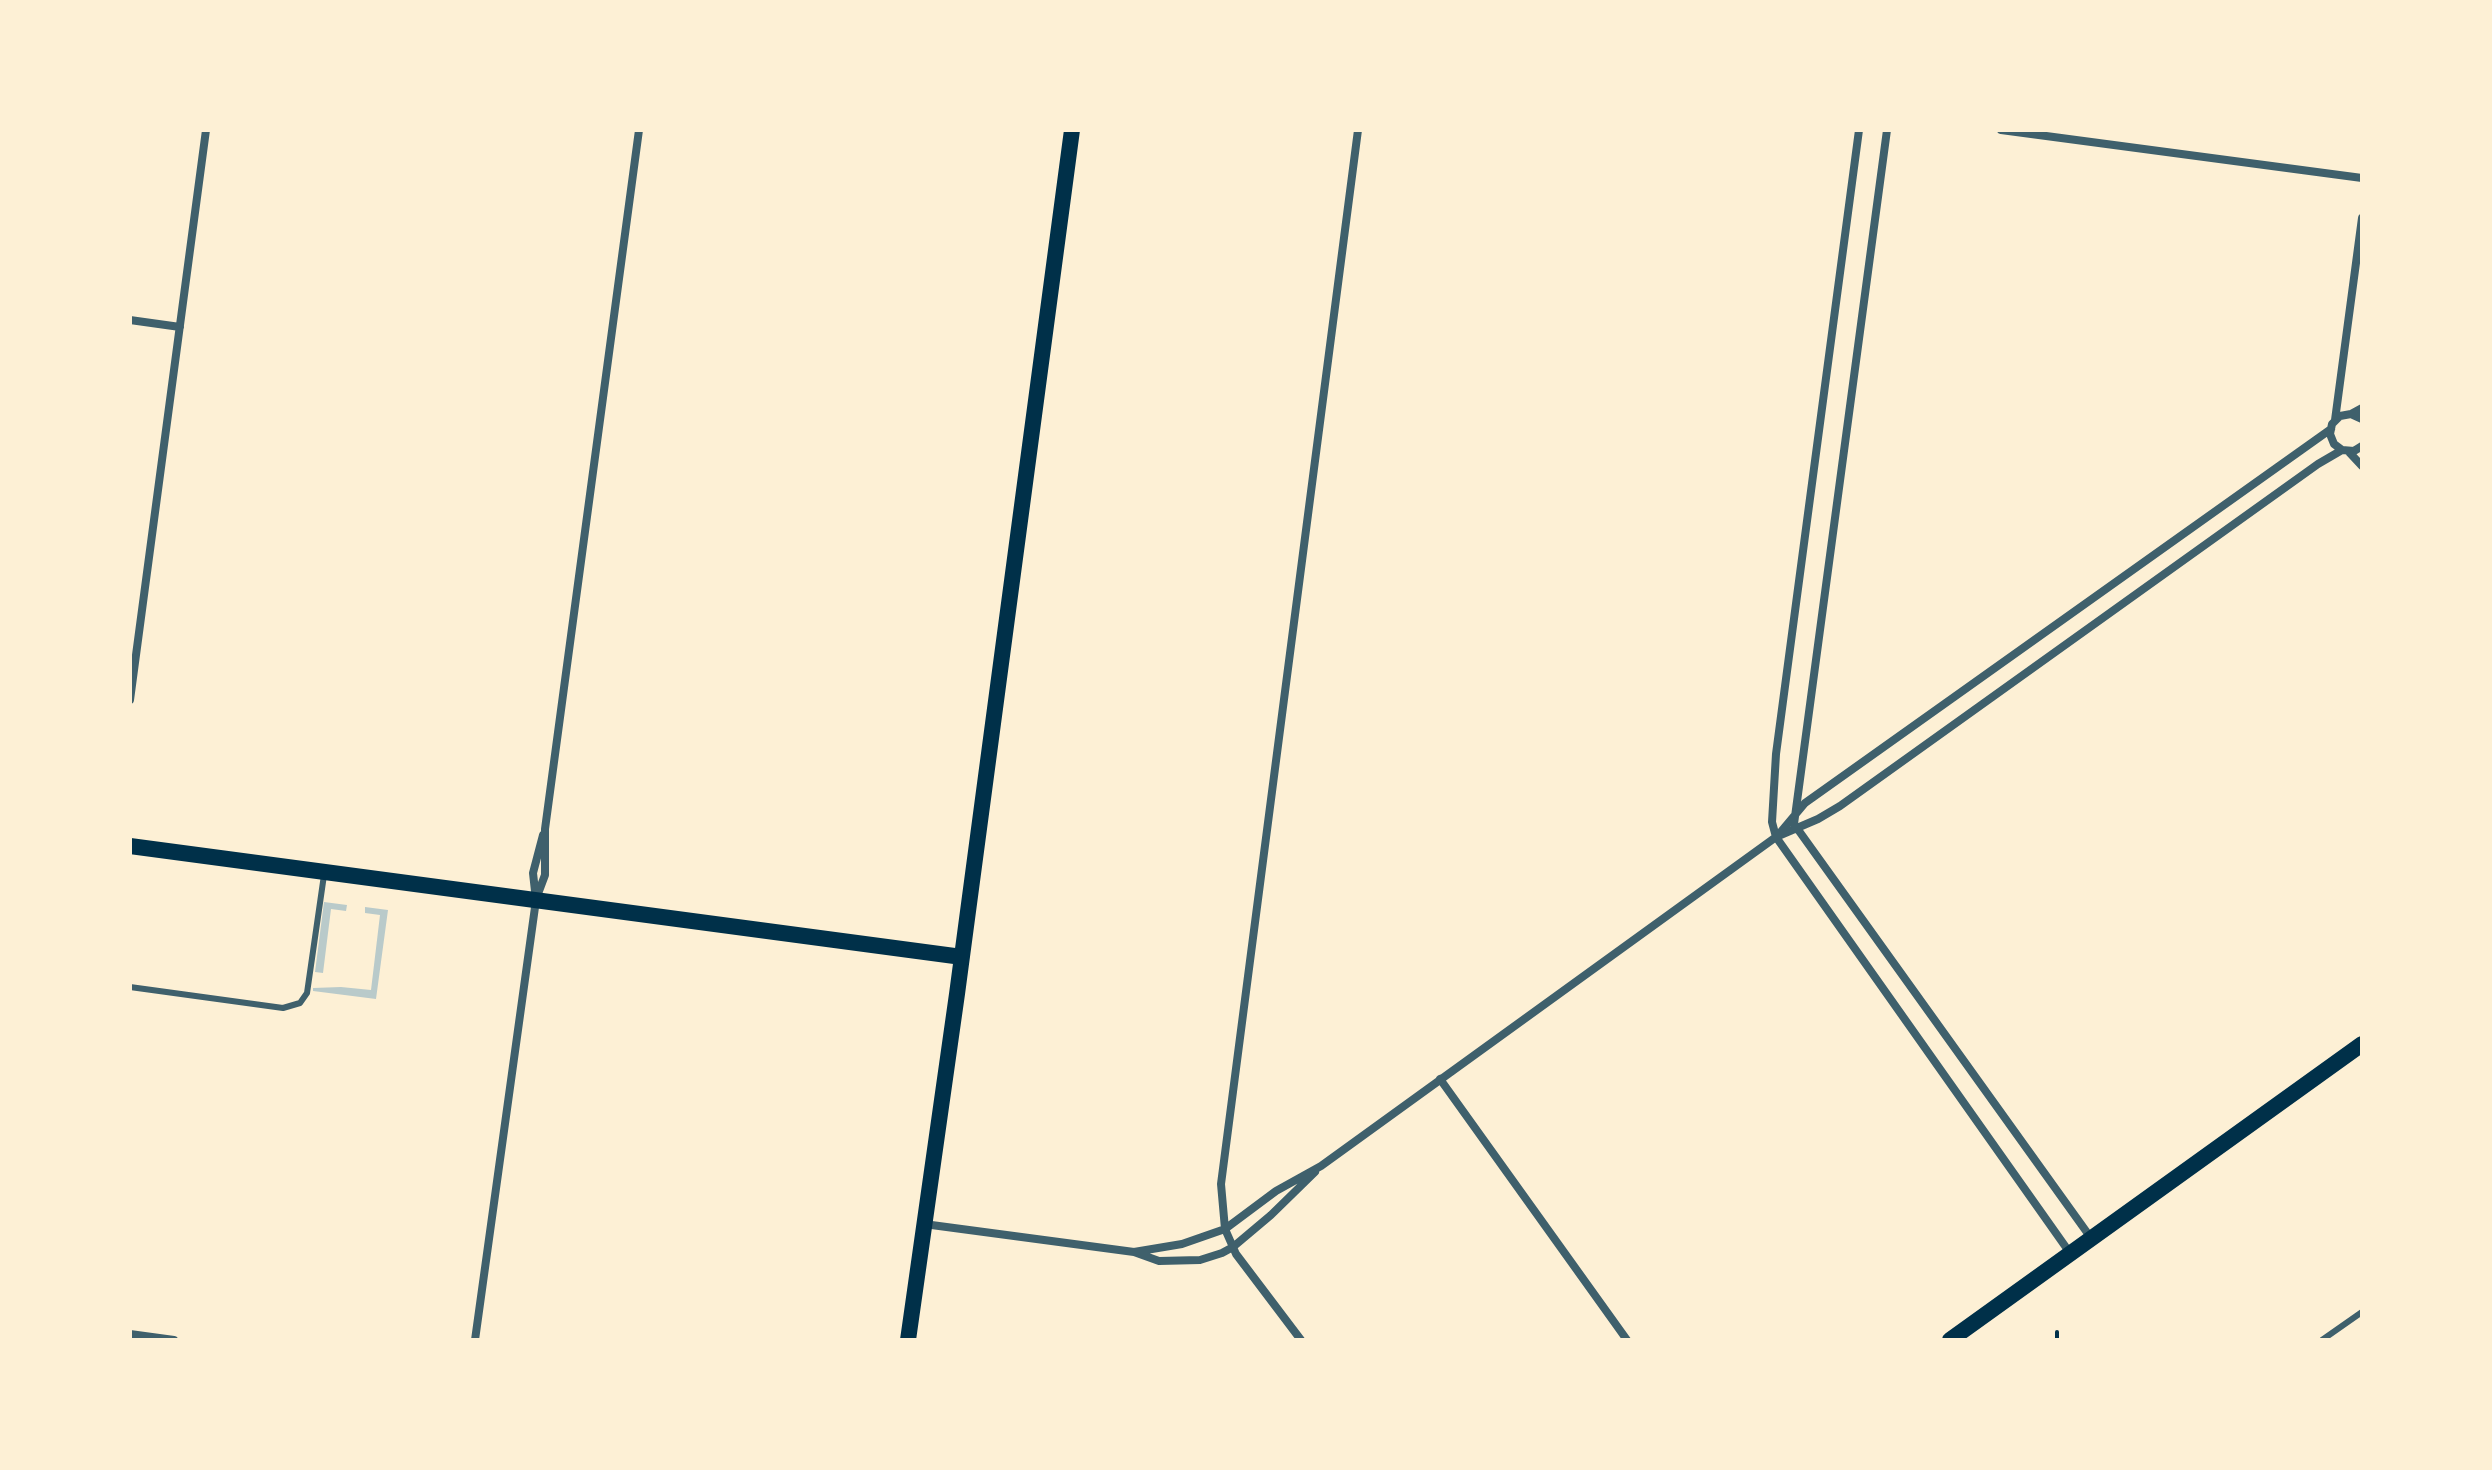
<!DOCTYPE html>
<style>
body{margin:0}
#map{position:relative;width:2492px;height:1470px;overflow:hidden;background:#fdf0d5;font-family:Raleway,sans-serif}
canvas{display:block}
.frame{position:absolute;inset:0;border:132px solid #fdf0d5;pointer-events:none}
</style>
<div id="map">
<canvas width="2492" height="1470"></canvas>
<div class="frame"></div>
</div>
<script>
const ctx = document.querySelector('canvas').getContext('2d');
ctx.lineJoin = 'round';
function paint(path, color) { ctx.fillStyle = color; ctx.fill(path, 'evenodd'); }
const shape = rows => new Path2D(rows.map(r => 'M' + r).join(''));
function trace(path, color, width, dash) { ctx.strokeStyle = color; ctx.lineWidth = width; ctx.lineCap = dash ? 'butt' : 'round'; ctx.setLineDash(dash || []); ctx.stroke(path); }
paint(shape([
 [324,902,347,905,346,911,331,909,323,973,315,972],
 [365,907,388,910,376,999,313,991,313,988,341,987,371,990,380,915,365,913]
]), '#b9caca');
trace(shape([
 [2057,1332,2057,1340]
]), '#003049', 4);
trace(shape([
 [130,987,283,1008,300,1003,307,993,324,875],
 [2322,1340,2362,1312]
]), '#3f606c', 6);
trace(shape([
 [1859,130,1776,754,1772,822,1776,837,2070,1253],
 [1887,130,1794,824,2091,1238],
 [2001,130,2362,178],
 [130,320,180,327],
 [2351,414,2362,408],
 [2362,419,2351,414,2340,416,2332,424,2330,434,2334,444,2342,450,2354,451,2362,446],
 [2335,420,2362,218],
 [2348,451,2362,466],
 [130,700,206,130],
 [1779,834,1805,803,2331,429],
 [536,899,545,875,545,829,639,130],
 [1440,1079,1627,1340],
 [924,1224,1134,1252,1159,1261,1200,1260,1222,1253,1233,1247,1271,1215,1315,1172],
 [1134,1252,1182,1244,1225,1229,1276,1191,1321,1166,1776,837,1818,819,1840,806,2318,464,2342,450],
 [130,1334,174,1340],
 [475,1340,536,900,533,873,543,835],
 [1301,1340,1236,1254,1225,1229,1221,1184,1358,130]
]), '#3f606c', 8);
trace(shape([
 [130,846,962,957],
 [908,1340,957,994,1072,130],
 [1950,1340,2362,1044]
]), '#003049', 16);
</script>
